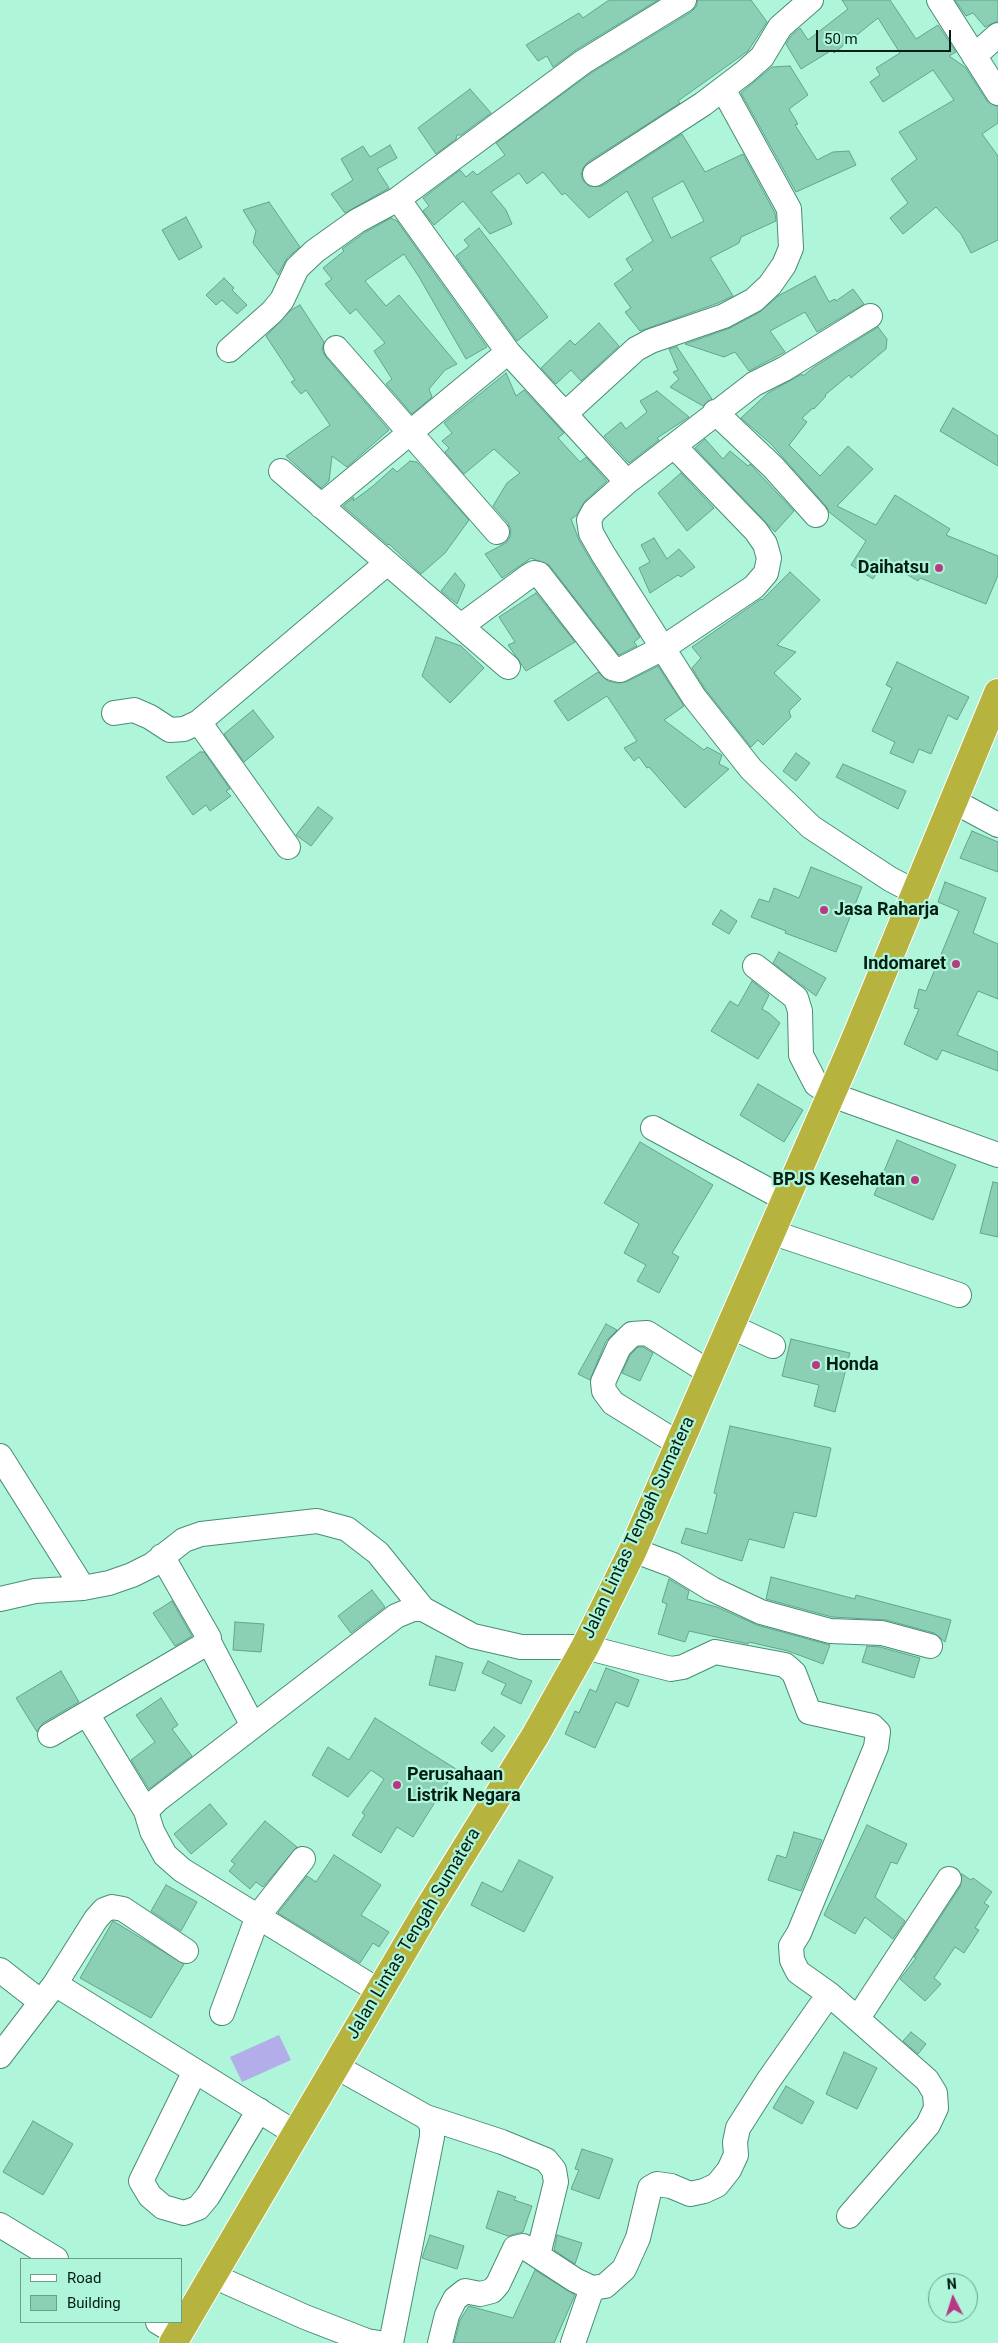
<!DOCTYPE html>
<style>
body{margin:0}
#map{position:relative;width:998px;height:2343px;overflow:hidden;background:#aff5d9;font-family:Roboto,sans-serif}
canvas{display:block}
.legend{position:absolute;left:20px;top:2258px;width:162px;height:65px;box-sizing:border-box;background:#aff5d9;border:1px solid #6a9f8b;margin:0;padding:6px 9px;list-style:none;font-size:15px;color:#021e15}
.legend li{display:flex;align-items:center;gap:10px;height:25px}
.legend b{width:25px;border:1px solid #6a9f8b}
.north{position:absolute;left:928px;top:2273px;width:50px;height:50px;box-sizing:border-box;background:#aff5d9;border:1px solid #6a9f8b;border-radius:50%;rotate:355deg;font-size:14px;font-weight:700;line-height:20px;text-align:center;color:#021e15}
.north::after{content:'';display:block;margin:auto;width:18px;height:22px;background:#b83884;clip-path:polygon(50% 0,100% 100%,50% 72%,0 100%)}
.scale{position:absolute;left:816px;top:30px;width:135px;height:22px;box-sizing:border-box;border:2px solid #021e15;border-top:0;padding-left:6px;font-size:15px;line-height:18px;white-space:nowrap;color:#021e15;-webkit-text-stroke:4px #aff5d9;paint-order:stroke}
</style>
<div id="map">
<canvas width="998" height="2343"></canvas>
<ul class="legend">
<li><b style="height:6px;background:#fff"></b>Road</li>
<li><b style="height:14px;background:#8bcfb4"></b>Building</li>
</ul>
<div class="north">N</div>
<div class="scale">50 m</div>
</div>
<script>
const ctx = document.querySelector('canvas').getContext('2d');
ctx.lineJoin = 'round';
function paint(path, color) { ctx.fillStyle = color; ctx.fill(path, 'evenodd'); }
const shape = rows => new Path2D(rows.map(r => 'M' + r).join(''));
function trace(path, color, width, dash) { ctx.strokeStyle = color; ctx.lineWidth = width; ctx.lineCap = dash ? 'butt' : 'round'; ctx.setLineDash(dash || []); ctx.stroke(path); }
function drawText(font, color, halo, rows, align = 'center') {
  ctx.font = font + ' Roboto,sans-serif'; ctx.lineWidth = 4.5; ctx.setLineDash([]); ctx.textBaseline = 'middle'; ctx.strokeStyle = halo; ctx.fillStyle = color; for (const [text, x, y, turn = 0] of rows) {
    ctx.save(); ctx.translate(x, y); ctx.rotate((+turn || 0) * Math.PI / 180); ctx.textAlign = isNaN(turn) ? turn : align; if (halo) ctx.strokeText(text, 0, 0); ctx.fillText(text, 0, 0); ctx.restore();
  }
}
paint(shape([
 [279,2035,291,2060,242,2082,230,2057]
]), '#b3aee9');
const building = shape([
 [609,0,658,0,576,50,553,67,547,56,538,61,526,45,579,13,583,18,609,0],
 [698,0,751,0,767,22,748,51,678,101,680,103,588,162,583,168,581,175,584,182,589,186,602,186,682,134,705,172,743,154,775,213,776,221,741,237,739,243,710,258,733,296,718,303,640,331,625,312,631,308,614,284,633,270,626,259,653,241,627,191,589,218,565,193,562,195,543,172,527,184,519,173,491,192,506,210,512,224,490,234,463,201,434,225,423,211,429,206,423,198,460,170,466,177,473,171,477,175,505,155,496,143,591,73,691,12,696,7,698,0],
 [683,181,704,221,671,238,652,198,683,181],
 [842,0,890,0,916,39,938,25,956,52,949,56,965,67,987,101,998,107,998,123,982,134,998,156,998,240,971,253,961,234,936,207,903,234,890,218,908,203,891,179,917,159,899,132,954,100,933,70,883,102,870,82,880,75,876,68,900,53,878,18,834,53,832,50,801,69,786,44,791,36,800,28,808,40,848,9,842,0],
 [955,0,998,0,998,21,985,27,973,13,966,16,955,0],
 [790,66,808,95,789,109,798,124,795,125,817,160,833,152,849,151,856,165,796,192,741,93,772,67,790,66],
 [470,89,491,113,461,135,457,135,456,139,436,154,418,128,470,89],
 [390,145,397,158,377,169,389,188,345,213,331,194,353,180,341,159,363,146,370,157,390,145],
 [269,202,300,247,287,258,278,275,253,243,256,231,243,210,269,202],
 [186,217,202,247,179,260,162,230,186,217],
 [391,218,397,221,487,347,466,359,419,277,404,254,365,281,386,306,399,295,457,364,445,370,429,389,432,397,412,414,386,384,392,379,374,351,385,343,356,309,350,314,325,284,332,279,323,268,344,251,342,249,364,233,391,218],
 [479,228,548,317,517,341,456,256,469,246,464,240,479,228],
 [815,276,829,302,835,299,836,301,853,289,864,304,817,332,805,312,770,331,785,352,749,371,735,352,724,357,685,344,730,328,760,312,778,296,815,276],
 [224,278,234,288,232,290,247,305,237,314,222,300,216,305,206,295,224,278],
 [300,305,324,342,322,350,326,357,389,430,347,467,332,456,329,481,321,488,286,456,330,425,306,390,301,394,291,382,295,380,266,336,291,310,300,305],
 [599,323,619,346,581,381,571,370,556,384,541,368,570,340,575,345,599,323],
 [878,327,887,339,886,349,851,378,849,375,825,395,826,396,814,409,813,408,802,418,807,422,789,445,820,476,848,446,873,469,837,506,876,525,895,495,950,529,946,535,998,556,998,575,986,604,920,578,918,581,884,561,873,579,851,565,866,541,829,512,826,506,771,444,741,418,768,393,802,374,803,376,814,367,878,327],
 [677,347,712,399,703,406,670,387,679,379,673,372,678,370,669,349,677,347],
 [506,373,516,396,524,390,564,433,558,438,580,462,586,457,607,481,585,501,577,515,571,519,579,540,591,561,640,637,634,642,637,646,619,655,549,565,531,558,502,578,485,554,506,543,510,537,511,530,508,523,493,506,507,483,520,473,494,449,464,474,445,452,449,448,442,441,452,433,444,423,506,373],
 [657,391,689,417,657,438,659,440,629,463,604,436,621,422,626,429,647,412,640,401,657,391],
 [953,408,998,436,998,466,940,431,953,408],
 [705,439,723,459,730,451,748,466,750,464,794,511,775,532,695,448,705,439],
 [410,461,417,462,469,520,445,553,421,574,389,544,388,545,343,506,354,497,353,501,373,486,393,468,397,472,410,461],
 [681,473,714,508,687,531,658,493,681,473],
 [654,538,667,559,679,549,695,567,681,577,678,575,650,593,639,568,650,562,641,545,654,538],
 [790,572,820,600,777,645,796,652,774,673,801,699,789,711,791,717,763,745,758,740,751,747,705,689,692,668,701,658,692,647,761,599,762,600,790,572],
 [455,573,465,585,457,604,441,591,455,573],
 [536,593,575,642,526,671,508,645,515,642,499,617,536,593],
 [436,637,461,646,484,668,450,703,422,676,436,637],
 [897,662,969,697,957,720,948,715,931,754,919,749,913,763,890,753,895,742,872,731,892,688,886,685,897,662],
 [658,666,684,706,664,720,704,750,707,747,722,755,719,764,729,769,685,808,649,767,647,768,639,757,634,761,624,748,637,741,607,696,568,721,554,701,598,672,608,681,617,683,626,682,658,666],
 [253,710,274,737,244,762,224,734,253,710],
 [200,752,204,752,230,789,226,791,231,796,210,811,206,805,193,815,166,777,200,752],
 [796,753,810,763,796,781,783,771,796,753],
 [843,764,906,791,898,809,836,777,843,764],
 [318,807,333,818,311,846,296,835,318,807],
 [972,831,998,842,998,872,960,858,972,831],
 [811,867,862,887,836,952,785,933,786,931,751,917,759,899,769,902,774,888,799,898,811,867],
 [945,882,986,898,973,933,998,944,998,999,978,991,957,1035,998,1052,998,1071,942,1050,937,1060,904,1044,919,1009,914,1008,919,989,926,991,959,911,938,902,945,882],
 [721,910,737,921,729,934,712,924,721,910],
 [779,952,826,978,816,996,773,963,779,952],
 [752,981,769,995,762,1009,769,1013,780,1023,758,1059,711,1031,730,1001,738,1006,752,981],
 [758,1084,803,1110,784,1142,740,1115,758,1084],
 [897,1140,956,1165,933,1220,874,1195,897,1140],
 [640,1142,713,1185,672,1253,679,1257,659,1293,637,1281,646,1265,624,1253,639,1224,604,1203,640,1142],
 [993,1182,998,1183,998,1237,980,1233,993,1182],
 [606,1324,617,1330,606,1341,590,1380,578,1374,606,1324],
 [791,1339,850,1353,835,1412,814,1406,819,1385,782,1376,791,1339],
 [638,1347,643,1347,653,1353,640,1381,622,1373,630,1355,638,1347],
 [730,1426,831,1448,816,1517,794,1512,784,1548,749,1539,742,1561,681,1543,686,1528,707,1534,717,1494,714,1493,730,1426],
 [771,1577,855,1599,856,1595,951,1620,945,1642,934,1633,886,1620,832,1617,766,1599,771,1577],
 [669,1579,689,1591,687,1599,717,1607,757,1625,830,1645,823,1664,788,1651,749,1642,748,1644,689,1631,685,1642,658,1634,667,1604,662,1602,669,1579],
 [372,1590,385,1607,351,1633,338,1616,372,1590],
 [172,1601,192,1636,175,1646,153,1613,172,1601],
 [235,1622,264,1624,261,1652,233,1650,235,1622],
 [867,1646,880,1647,920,1658,914,1678,862,1662,867,1646],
 [436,1656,463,1663,455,1691,429,1685,436,1656],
 [488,1661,532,1681,521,1704,501,1694,506,1684,482,1673,488,1661],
 [606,1668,639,1680,628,1707,616,1702,595,1748,565,1734,575,1711,579,1713,590,1689,596,1692,606,1668],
 [61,1671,79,1702,43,1723,37,1732,16,1698,61,1671],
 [161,1698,178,1725,172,1729,192,1756,149,1789,131,1760,155,1742,136,1715,161,1698],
 [375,1718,456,1769,413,1837,397,1827,381,1853,352,1835,365,1815,362,1813,384,1779,371,1770,348,1797,312,1775,328,1747,349,1760,375,1718],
 [494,1727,505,1736,492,1752,481,1743,494,1727],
 [210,1804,227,1824,191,1854,174,1834,210,1804],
 [265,1821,297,1847,263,1887,256,1882,250,1889,229,1871,235,1864,231,1861,265,1821],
 [867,1825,907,1844,897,1864,891,1862,875,1897,905,1921,893,1939,865,1917,855,1934,824,1915,867,1825],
 [794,1832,822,1840,801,1891,768,1880,777,1855,786,1858,794,1832],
 [334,1855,381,1885,361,1915,389,1932,379,1947,373,1943,360,1963,278,1913,307,1876,316,1882,334,1855],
 [519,1860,553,1877,524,1932,471,1905,482,1882,502,1892,519,1860],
 [962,1874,971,1880,973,1878,992,1892,984,1903,989,1906,975,1928,979,1930,964,1953,955,1947,934,1978,941,1984,925,2001,900,1979,916,1958,914,1957,960,1887,962,1874],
 [166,1885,197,1902,181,1931,151,1911,166,1885],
 [113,1921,184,1964,151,2018,80,1978,113,1921],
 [911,2032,926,2044,918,2054,903,2041,911,2032],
 [844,2052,877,2068,857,2109,826,2094,844,2052],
 [786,2086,814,2102,802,2124,773,2108,786,2086],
 [33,2121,73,2144,43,2195,3,2172,33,2121],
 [582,2149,613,2159,599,2199,571,2189,579,2170,575,2169,582,2149],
 [498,2191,516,2197,514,2200,532,2206,523,2232,508,2236,486,2228,498,2191],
 [430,2235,464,2246,457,2269,422,2258,430,2235],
 [557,2235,582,2243,575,2264,554,2250,557,2235],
 [535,2270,575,2295,554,2343,454,2343,460,2320,469,2306,513,2318,535,2270]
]);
paint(building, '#8bcfb4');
trace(building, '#61a58b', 1);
const minor = shape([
 [939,0,998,93],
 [974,56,998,35],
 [595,174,703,104,745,72,762,57,780,27,811,0],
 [398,199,508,352,627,482],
 [870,316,784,369,754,384,627,482,594,511,589,520,591,533,603,554,694,697,751,769,811,827,890,879,915,892],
 [336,348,497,532],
 [229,350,272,312,282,300,297,268,315,251,357,221,398,199,583,62,684,0],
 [715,412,773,467,816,515],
 [565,414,636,349,651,341,724,316,754,300,770,285,784,265,791,248,789,209,723,89],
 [281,471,508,667],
 [321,506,508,352],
 [461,626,529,576,534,573,539,574,612,668,620,670,663,648,754,587,766,573,769,558,765,544,756,531,674,446],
 [114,713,134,710,150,717,170,730,184,729,199,722,387,563],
 [199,722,288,847],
 [955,802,998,825],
 [755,966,796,998,800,1011,801,1055,816,1084,830,1094,846,1100,998,1155],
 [653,1128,785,1199],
 [771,1232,959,1295],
 [732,1327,773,1346],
 [679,1444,613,1403,604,1391,603,1382,619,1347,632,1334,647,1333,710,1373],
 [0,1456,83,1588],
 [633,1550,673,1565,712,1589,761,1612,830,1631,882,1633,930,1646],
 [162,1556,209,1638,209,1642,253,1726],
 [0,1599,35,1591,83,1588,109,1583,132,1575,152,1565,184,1540,201,1534,317,1521,347,1529,378,1553,423,1609,473,1636,521,1647,585,1647,671,1669,683,1667,715,1652,785,1665,794,1673,809,1712,872,1726,878,1732,876,1747,799,1933,791,1946,792,1960,798,1972,829,1994,768,2081,738,2128,735,2142,736,2155,729,2170,717,2185,704,2191,690,2194,671,2186,657,2184,650,2188,638,2238,624,2269,605,2286,592,2288,575,2280,523,2246,515,2248,498,2284,492,2291,480,2294,465,2291,455,2299,447,2315,440,2343],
 [87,1714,146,1811],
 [50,1735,209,1642],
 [186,1951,123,1909,112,1907,104,1910,96,1919,55,1984,295,2133],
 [0,1970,41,2002],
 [379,1991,182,1870,165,1855,152,1831,146,1811,157,1800,396,1616,413,1609,423,1609],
 [829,1994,927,2080,935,2093,936,2108,928,2125,849,2216],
 [222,2013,258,1916,303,1859],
 [858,2018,949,1879],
 [0,2056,55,1984],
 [335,2066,426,2117,432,2125,432,2137,391,2343],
 [195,2071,141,2181,150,2196,163,2207,184,2213,198,2208,208,2196,259,2110],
 [426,2117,502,2142,546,2160,554,2170,556,2182,538,2255],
 [0,2225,56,2259],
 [211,2275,305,2317,367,2341,379,2343],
 [158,2322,178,2334],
 [573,2343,592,2288]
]);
const highway = shape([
 [173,2343,425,1914,535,1736,585,1647,633,1550,851,1049,998,693]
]);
trace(minor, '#498d74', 26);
trace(highway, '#fff', 30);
trace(minor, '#fff', 24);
trace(highway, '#b6b33e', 28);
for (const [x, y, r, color] of [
 [939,568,5,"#b83884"],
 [824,910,5,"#b83884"],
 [956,964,5,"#b83884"],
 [915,1180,5,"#b83884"],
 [816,1365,5,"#b83884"],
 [397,1785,5,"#b83884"]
]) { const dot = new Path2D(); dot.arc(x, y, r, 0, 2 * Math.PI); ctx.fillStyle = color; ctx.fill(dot); trace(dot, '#aff5d9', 2); }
drawText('bold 18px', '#021e15', '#aff5d9', [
 ["Daihatsu",929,568],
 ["Jasa Raharja",834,910,"left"],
 ["Indomaret",946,964],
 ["BPJS Kesehatan",905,1180],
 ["Honda",826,1365,"left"],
 ["Perusahaan",407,1775,"left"],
 ["Listrik Negara",407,1796,"left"]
], 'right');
drawText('18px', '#021e15', '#aff5d9', [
 ["Jalan Lintas Tengah Sumatera",639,1528,-65],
 ["Jalan Lintas Tengah Sumatera",414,1934,-59]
]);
</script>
